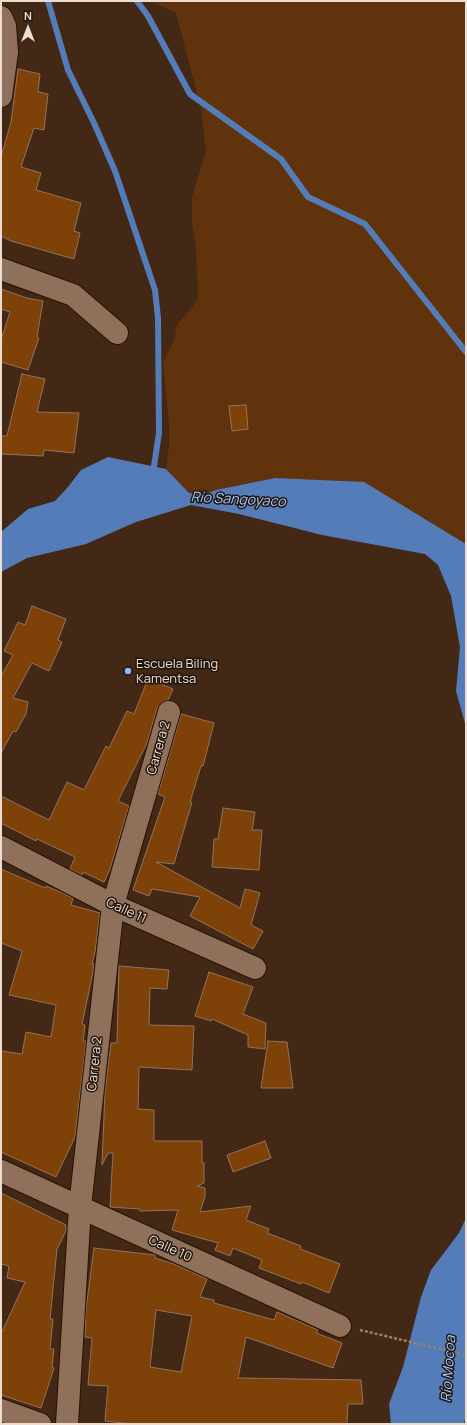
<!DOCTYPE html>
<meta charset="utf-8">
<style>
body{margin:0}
#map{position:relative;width:467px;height:1425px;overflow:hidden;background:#432915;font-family:Manrope,sans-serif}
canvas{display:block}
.frame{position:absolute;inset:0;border:2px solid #eddcd0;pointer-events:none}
.north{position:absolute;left:8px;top:8px;width:40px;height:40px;-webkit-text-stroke:3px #20150c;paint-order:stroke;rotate:0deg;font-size:11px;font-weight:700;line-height:16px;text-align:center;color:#eddcd0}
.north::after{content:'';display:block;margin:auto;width:14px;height:18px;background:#eddcd0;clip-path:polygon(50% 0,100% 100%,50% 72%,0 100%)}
</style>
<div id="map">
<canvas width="467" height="1425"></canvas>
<div class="frame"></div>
<div class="north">N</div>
</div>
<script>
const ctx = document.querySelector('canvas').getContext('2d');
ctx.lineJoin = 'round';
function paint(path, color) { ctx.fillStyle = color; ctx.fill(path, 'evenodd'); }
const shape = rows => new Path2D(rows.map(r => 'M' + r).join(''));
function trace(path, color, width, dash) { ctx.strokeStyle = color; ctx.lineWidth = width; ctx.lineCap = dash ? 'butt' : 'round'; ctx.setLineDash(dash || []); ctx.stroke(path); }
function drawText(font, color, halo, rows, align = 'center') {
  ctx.font = font + ' Manrope,sans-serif'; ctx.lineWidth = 3; ctx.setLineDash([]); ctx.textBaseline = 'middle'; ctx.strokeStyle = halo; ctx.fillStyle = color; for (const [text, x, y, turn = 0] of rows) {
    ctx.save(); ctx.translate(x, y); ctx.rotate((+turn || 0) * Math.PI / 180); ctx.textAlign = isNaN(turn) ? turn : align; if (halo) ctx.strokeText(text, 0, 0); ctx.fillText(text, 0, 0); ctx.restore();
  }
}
paint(shape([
 [151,1,466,1,466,544,424,518,275,478,216,490,206,494,189,493,166,469,169,446,169,424,163,362,174,341,177,325,198,300,196,246,192,224,192,197,206,151,201,108,176,13]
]), '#60330c');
paint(shape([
 [108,457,166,469,189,493,206,494,216,490,275,478,364,482,466,544,466,727,456,691,460,647,451,596,438,565,425,554,322,535,239,514,191,505,136,522,86,544,27,558,1,572,1,532,28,509,55,501,68,487,81,470],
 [466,1218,466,1413,464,1424,391,1424,389,1404,403,1367,421,1297,431,1270,459,1233]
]), '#537cb8');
trace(shape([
 [48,1,68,70,94,123,115,171,155,290,158,318,159,433,153,473],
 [137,1,148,16,190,94,281,159,308,197,365,224,466,352]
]), '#537cb8', 6);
const building = shape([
 [18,69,40,74,38,92,48,94,44,130,34,128,21,167,41,173,36,190,81,203,74,231,80,233,74,259,11,241,1,236,1,157,11,122,18,69],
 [1,289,27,298,43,301,37,337,39,338,28,370,1,362,1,340,10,312,1,309,1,289],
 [22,374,45,379,37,412,79,413,74,453,44,450,43,456,1,454,1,436,7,436,22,374],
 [246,405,248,429,232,431,229,406,246,405],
 [32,606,66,619,58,640,62,642,49,671,32,663,13,698,28,702,26,714,16,732,13,731,1,753,1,676,13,655,4,651,18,622,25,625,32,606],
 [148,679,173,689,168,700,161,703,157,708,147,743,118,801,129,806,110,869,104,882,83,872,82,875,70,869,75,857,37,839,36,841,1,823,1,796,49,820,67,782,84,790,106,746,109,748,127,711,134,714,148,679],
 [181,714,214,723,203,766,201,766,190,802,192,802,174,864,156,862,240,908,245,889,260,893,251,925,263,931,253,949,190,916,200,897,152,889,149,896,133,890,165,797,158,794,181,714],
 [223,808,255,812,252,830,262,830,259,870,212,867,214,839,218,839,223,808],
 [1,869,45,888,46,886,58,891,73,898,71,905,100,913,95,952,92,964,94,964,93,972,82,1024,85,1025,83,1041,86,1041,75,1137,56,1177,1,1152,1,1051,22,1054,26,1032,51,1037,56,1005,9,995,22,951,1,943,1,869],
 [119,966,169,970,167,989,150,988,149,1025,194,1026,192,1070,139,1067,138,1109,154,1110,154,1141,202,1141,202,1163,204,1163,204,1183,197,1186,205,1188,205,1196,200,1212,251,1206,246,1220,269,1229,267,1233,301,1246,300,1249,340,1264,329,1293,302,1282,301,1284,259,1268,262,1260,233,1248,230,1256,215,1250,218,1243,172,1230,178,1210,140,1211,140,1209,110,1207,113,1153,108,1153,102,1165,105,1092,111,1043,117,1043,119,966],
 [209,972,253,987,243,1014,266,1023,265,1049,248,1047,248,1035,212,1019,211,1021,195,1016,209,972],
 [268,1041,287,1042,293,1088,261,1088,268,1041],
 [265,1141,271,1158,233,1172,227,1155,265,1141],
 [1,1193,66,1225,66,1231,57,1249,50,1319,53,1319,50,1349,54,1349,52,1367,54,1368,41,1408,1,1395,1,1334,25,1282,7,1278,9,1266,1,1264,1,1193],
 [94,1248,155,1255,155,1258,174,1264,207,1279,200,1297,214,1300,214,1303,274,1320,277,1312,318,1330,316,1333,342,1343,333,1368,246,1337,238,1378,361,1380,363,1404,348,1404,347,1424,132,1424,105,1421,108,1386,88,1385,92,1338,85,1337,86,1309,94,1248],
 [156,1310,192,1316,181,1372,150,1367,156,1310]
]);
paint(building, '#7e4209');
trace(building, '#92735e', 1);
const minor = shape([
 [1,17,5,26,7,52,1,96],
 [1,269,73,295,117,333],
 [1,847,113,905,255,968],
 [1,1171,340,1326],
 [1,1410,40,1424],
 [67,1424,80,1207,113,905,169,712]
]);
trace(minor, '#281000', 24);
trace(shape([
 [360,1330,466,1355]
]), '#968070', 2.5, [3, 2]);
trace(minor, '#8f715b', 22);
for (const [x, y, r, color] of [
 [128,671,4,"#8bbafc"]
]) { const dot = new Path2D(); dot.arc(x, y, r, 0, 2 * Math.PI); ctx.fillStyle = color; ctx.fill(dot); trace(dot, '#20150c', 1.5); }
drawText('13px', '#eddcd0', '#20150c', [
 ["Escuela Biling",136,664],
 ["Kamentsa",136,679]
], 'left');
drawText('13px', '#eddcd0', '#20150c', [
 ["Carrera 2",159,748,-74],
 ["Calle 11",126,911,25],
 ["Carrera 2",95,1064,-84],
 ["Calle 10",170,1249,24]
]);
drawText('italic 14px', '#a6c9fb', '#20150c', [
 ["Río Sangoyaco",238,500,3],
 ["Río Mocoa",449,1369,-86]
]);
</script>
